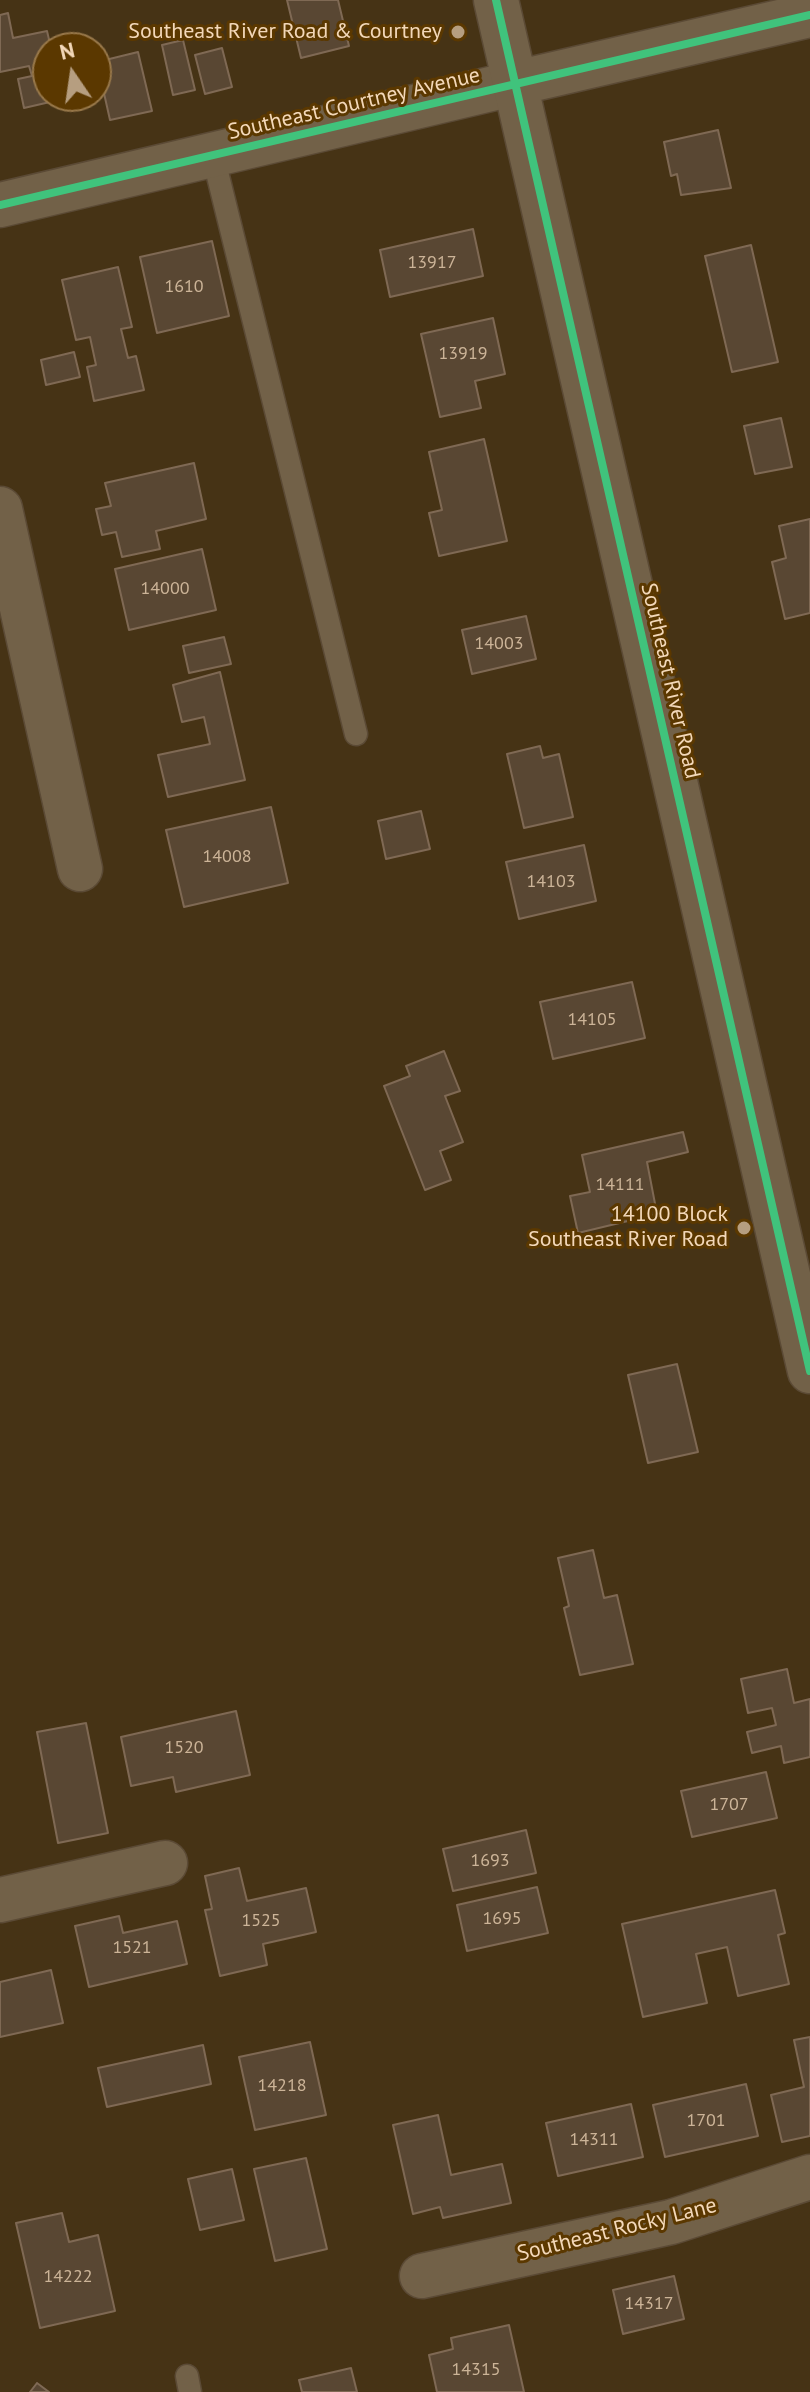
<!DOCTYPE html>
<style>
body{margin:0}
#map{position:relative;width:810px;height:2392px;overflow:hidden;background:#463315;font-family:"PT Sans",sans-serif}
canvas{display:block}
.north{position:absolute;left:32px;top:32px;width:80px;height:80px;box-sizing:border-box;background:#5b3800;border:2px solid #98784a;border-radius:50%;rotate:347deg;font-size:22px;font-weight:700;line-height:32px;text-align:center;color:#f3d8b9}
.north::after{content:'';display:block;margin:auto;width:28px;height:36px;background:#b69e80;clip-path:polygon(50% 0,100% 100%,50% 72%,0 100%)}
</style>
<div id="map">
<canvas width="810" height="2392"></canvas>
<div class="north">N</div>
</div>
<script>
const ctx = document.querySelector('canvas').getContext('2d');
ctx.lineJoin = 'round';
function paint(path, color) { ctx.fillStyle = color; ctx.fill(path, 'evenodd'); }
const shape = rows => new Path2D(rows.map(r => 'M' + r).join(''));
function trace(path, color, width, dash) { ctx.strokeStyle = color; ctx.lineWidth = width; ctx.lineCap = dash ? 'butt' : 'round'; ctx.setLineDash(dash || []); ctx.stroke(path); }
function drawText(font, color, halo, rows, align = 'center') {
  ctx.font = font + ' "PT Sans",sans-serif'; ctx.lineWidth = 6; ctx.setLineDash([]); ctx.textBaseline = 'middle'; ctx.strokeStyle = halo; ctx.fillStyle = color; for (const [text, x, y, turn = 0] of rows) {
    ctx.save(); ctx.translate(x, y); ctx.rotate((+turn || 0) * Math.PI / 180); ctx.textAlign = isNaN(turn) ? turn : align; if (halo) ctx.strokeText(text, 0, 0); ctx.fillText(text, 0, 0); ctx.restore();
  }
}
const building = shape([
 [287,0,338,0,349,46,301,58,287,0],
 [8,13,13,38,47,31,51,48,48,48,48,96,62,96,63,99,24,108,18,79,32,76,29,66,0,72,0,15,8,13],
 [183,40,195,90,173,95,162,45,183,40],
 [222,48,232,87,205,94,195,55,222,48],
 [138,52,152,111,110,120,97,62,138,52],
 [718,130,731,188,681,195,677,174,671,176,664,142,718,130],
 [473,229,483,276,390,297,380,250,473,229],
 [212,241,229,316,157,333,140,257,212,241],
 [751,245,778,362,732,372,705,256,751,245],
 [118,267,132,327,121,329,128,358,136,356,144,390,94,401,87,367,96,365,90,337,76,340,62,280,118,267],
 [493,318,505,374,475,381,481,408,440,417,421,334,493,318],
 [74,352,80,377,46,385,41,360,74,352],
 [781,418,792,467,755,474,744,426,781,418],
 [484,439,507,541,439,556,429,513,442,510,429,452,484,439],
 [194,463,206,519,156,531,160,549,122,557,116,532,102,535,96,509,111,506,105,483,194,463],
 [810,519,810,613,785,619,772,562,786,558,779,526,810,519],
 [202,549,216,610,129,630,115,569,202,549],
 [526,616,536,659,472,674,462,630,526,616],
 [224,637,231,664,189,673,183,646,224,637],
 [220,672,245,780,168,797,158,755,210,744,204,717,182,722,173,685,220,672],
 [540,746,543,758,559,754,573,817,524,828,507,754,540,746],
 [271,807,288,883,184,907,166,830,271,807],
 [421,811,430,849,386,859,378,821,421,811],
 [584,845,596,901,519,919,506,862,584,845],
 [632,982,645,1038,553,1059,540,1002,632,982],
 [444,1051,460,1091,445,1096,463,1142,440,1151,451,1180,425,1190,384,1086,410,1076,406,1066,444,1051],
 [683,1132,688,1152,647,1162,657,1214,578,1233,570,1196,590,1192,582,1155,683,1132],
 [677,1364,698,1452,648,1463,628,1375,677,1364],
 [593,1550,604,1598,617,1595,633,1664,580,1675,564,1608,569,1606,558,1558,593,1550],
 [787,1669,794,1703,810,1699,810,1757,784,1763,781,1746,752,1753,747,1732,776,1725,772,1708,748,1713,741,1679,787,1669],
 [236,1711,250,1775,176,1792,173,1777,131,1786,121,1737,236,1711],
 [86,1723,108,1833,58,1843,37,1732,86,1723],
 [766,1772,777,1818,692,1837,681,1791,766,1772],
 [526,1830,536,1873,453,1891,443,1849,526,1830],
 [239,1868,247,1901,306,1888,316,1932,263,1944,267,1965,220,1976,205,1910,212,1909,205,1876,239,1868],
 [537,1887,548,1933,467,1951,457,1905,537,1887],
 [775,1890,785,1933,778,1935,789,1984,738,1996,727,1947,696,1954,707,2003,643,2017,622,1924,775,1890],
 [119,1916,123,1933,177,1921,187,1964,89,1987,75,1926,119,1916],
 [51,1970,63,2023,0,2037,0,1982,51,1970],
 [810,2037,810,2136,782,2142,771,2095,804,2087,794,2040,810,2037],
 [310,2042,326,2115,255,2130,239,2057,310,2042],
 [203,2045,211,2084,107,2107,98,2068,203,2045],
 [746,2084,758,2136,665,2157,653,2105,746,2084],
 [631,2104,643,2157,558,2176,546,2123,631,2104],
 [438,2115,451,2175,502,2164,511,2203,443,2218,440,2207,413,2214,393,2125,438,2115],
 [306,2158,327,2249,275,2261,254,2169,306,2158],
 [232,2169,244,2220,200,2230,188,2179,232,2169],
 [62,2213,69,2242,98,2235,115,2311,40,2328,16,2223,62,2213],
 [674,2276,684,2319,623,2334,613,2290,674,2276],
 [509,2325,524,2392,437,2392,429,2355,453,2349,451,2338,509,2325],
 [351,2368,357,2392,302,2392,299,2380,351,2368],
 [37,2383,49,2392,30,2392,37,2383]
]);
paint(building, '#594733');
trace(building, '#7f6954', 2);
const lane = shape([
 [213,156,356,734],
 [187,2376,190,2392]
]);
const street = shape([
 [0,205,516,83],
 [0,509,80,869],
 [0,1900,165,1863],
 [422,2276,671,2222,810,2177]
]);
const secondary = shape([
 [496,0,810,1371],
 [516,83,810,15]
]);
trace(lane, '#5b4a35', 25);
trace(street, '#5b4a35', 47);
trace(secondary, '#5b4a35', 47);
trace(lane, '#726148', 22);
trace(street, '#726148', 44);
trace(secondary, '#726148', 44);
trace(shape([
 [496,0,810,1371],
 [0,205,810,15]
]), '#40c37c', 8);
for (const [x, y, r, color] of [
 [458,32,8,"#b69e80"],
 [744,1228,8,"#b69e80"]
]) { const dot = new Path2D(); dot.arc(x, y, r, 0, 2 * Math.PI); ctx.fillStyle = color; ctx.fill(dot); trace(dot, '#5b3800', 3); }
drawText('18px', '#ccb498', null, [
 ["13917",432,263],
 ["1610",184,287],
 ["13919",463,354],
 ["14000",165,589],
 ["14003",499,644],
 ["14008",227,857],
 ["14103",551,882],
 ["14105",592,1020],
 ["14111",620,1185],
 ["1520",184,1748],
 ["1707",729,1805],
 ["1693",490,1861],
 ["1695",502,1919],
 ["1525",261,1921],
 ["1521",132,1948],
 ["14218",282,2086],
 ["1701",706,2121],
 ["14311",594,2140],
 ["14222",68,2277],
 ["14317",649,2304],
 ["14315",476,2370]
]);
drawText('22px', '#f3d8b9', '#5b3800', [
 ["Southeast River Road & Courtney",442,32],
 ["14100 Block",728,1215],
 ["Southeast River Road",728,1240]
], 'right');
drawText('22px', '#f3d8b9', '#5b3800', [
 ["Southeast Courtney Avenue",354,104,-13],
 ["Southeast River Road",670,681,77],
 ["Southeast Rocky Lane",617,2230,-14]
]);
</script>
